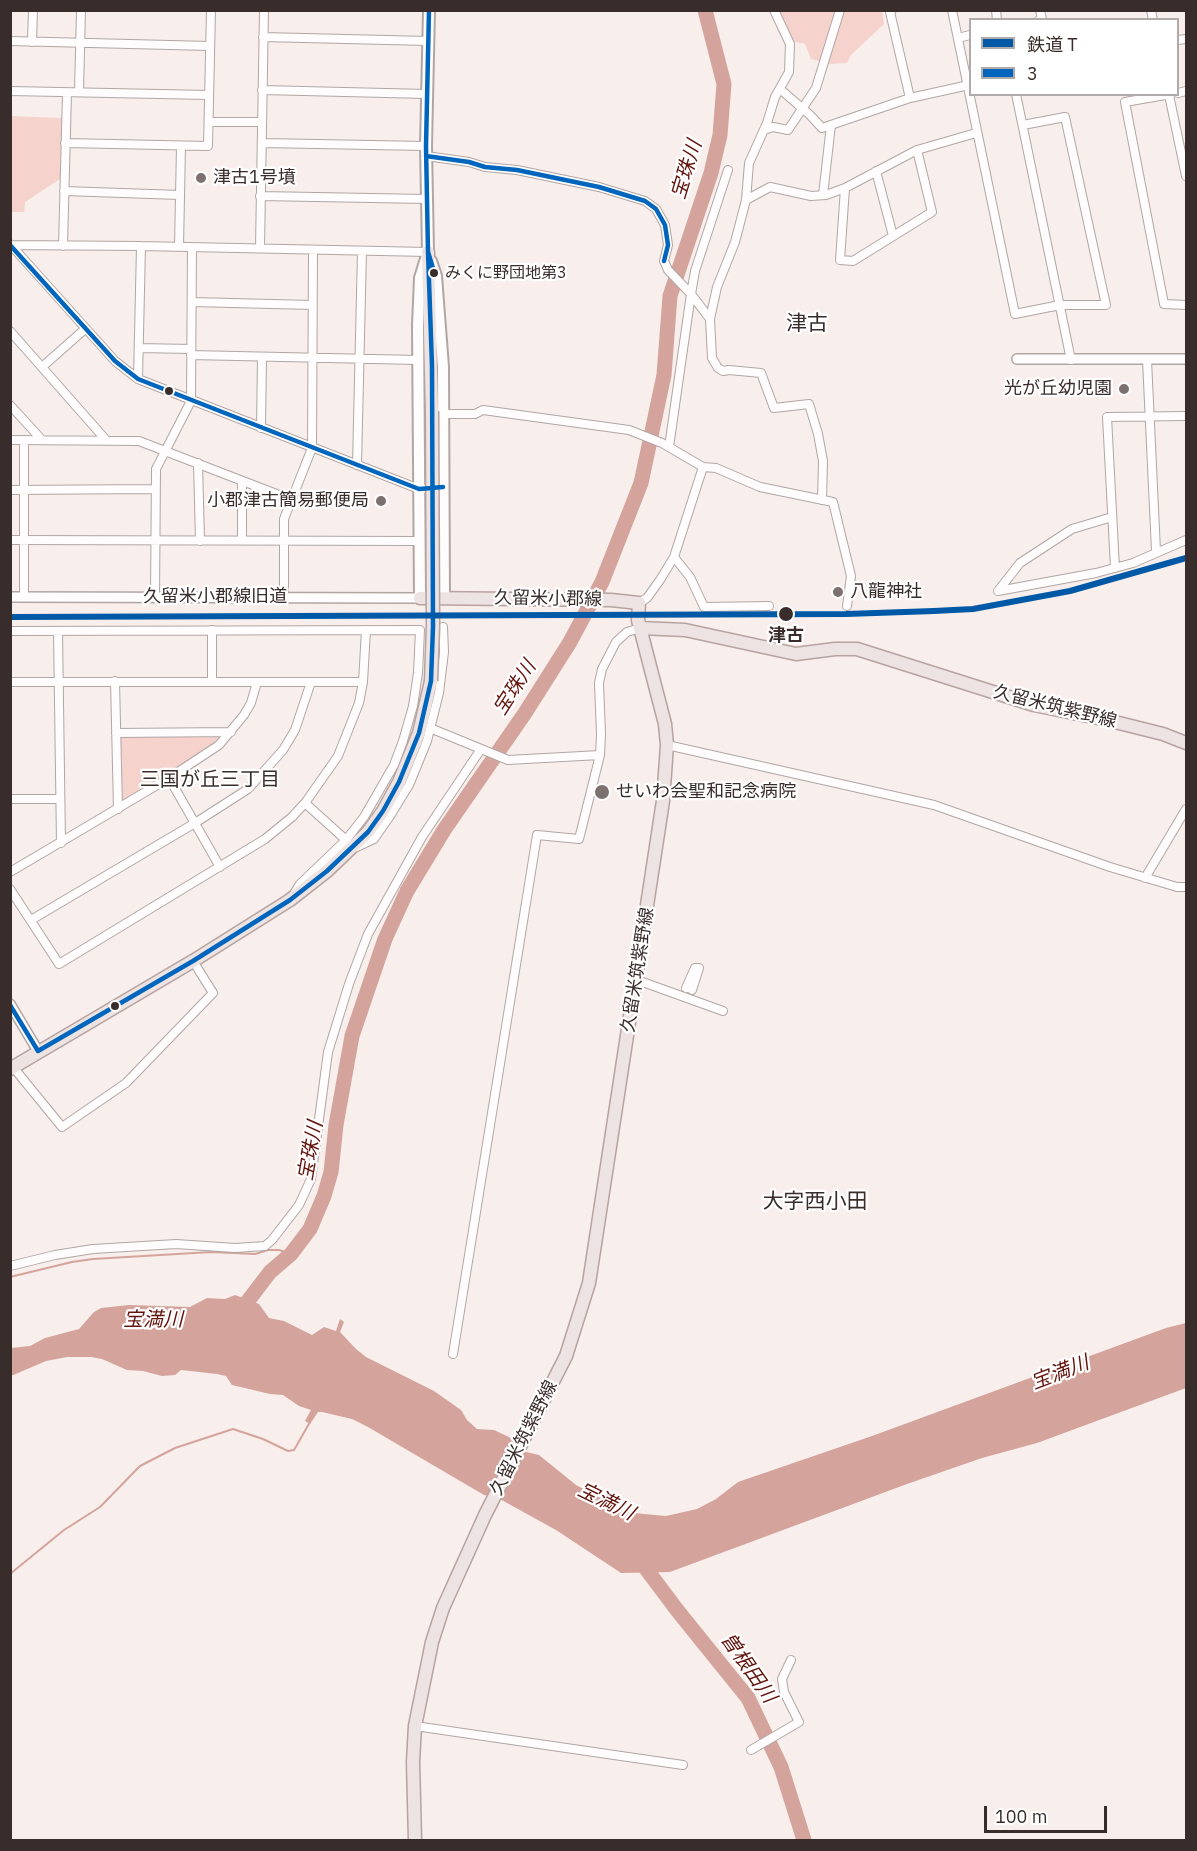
<!DOCTYPE html>
<meta charset="utf-8">
<style>
body{margin:0}
#map{position:relative;width:1197px;height:1851px;overflow:hidden;background:#f8eeec;font-family:"IBM Plex Sans","Noto Sans JP",sans-serif}
canvas{display:block}
.frame{position:absolute;inset:0;border:12px solid #392d2b;pointer-events:none}
.legend{position:absolute;left:969px;top:18px;width:210px;height:78px;box-sizing:border-box;background:#fff;border:2px solid #b0abaa;margin:0;padding:8px 10px;list-style:none;font-size:18px;color:#392d2b}
.legend li{display:flex;align-items:center;gap:12px;height:30px}
.legend b{width:30px;border:2px solid #b0abaa}
.scale{position:absolute;left:984px;top:1806px;width:123px;height:27px;box-sizing:border-box;border:3px solid #392d2b;border-top:0;padding-left:8px;font-size:18px;line-height:21px;white-space:nowrap;color:#392d2b;-webkit-text-stroke:4px #fff;paint-order:stroke}
</style>
<div id="map">
<canvas width="1197" height="1851"></canvas>
<div class="frame"></div>
<ul class="legend">
<li><b style="height:8px;background:#0059a6"></b>鉄道 T</li>
<li><b style="height:8px;background:#0065bd"></b>3</li>
</ul>
<div class="scale">100 m</div>
</div>
<script>
const ctx = document.querySelector('canvas').getContext('2d');
ctx.lineJoin = 'round';
function paint(path, color) { ctx.fillStyle = color; ctx.fill(path, 'evenodd'); }
const shape = rows => new Path2D(rows.map(r => 'M' + r).join(''));
function trace(path, color, width, dash) { ctx.strokeStyle = color; ctx.lineWidth = width; ctx.lineCap = dash ? 'butt' : 'round'; ctx.setLineDash(dash || []); ctx.stroke(path); }
function drawText(font, color, halo, rows, align = 'center') {
  ctx.font = font + ' "IBM Plex Sans","Noto Sans JP",sans-serif'; ctx.lineWidth = 4.5; ctx.setLineDash([]); ctx.textBaseline = 'middle'; ctx.strokeStyle = halo; ctx.fillStyle = color; for (const [text, x, y, turn = 0] of rows) {
    ctx.save(); ctx.translate(x, y); ctx.rotate((+turn || 0) * Math.PI / 180); ctx.textAlign = isNaN(turn) ? turn : align; if (halo) ctx.strokeText(text, 0, 0); ctx.fillText(text, 0, 0); ctx.restore();
  }
}
paint(shape([
 [780,11,882,11,884,24,851,55,847,63,830,64,811,59,805,44,792,41],
 [11,116,62,118,60,179,25,202,24,212,11,212],
 [219,735,221,740,167,775,124,801,120,798,120,739,123,736]
]), '#f5d2cc');
paint(shape([
 [235,1295,259,1304,269,1318,284,1321,312,1335,324,1327,336,1331,340,1319,344,1322,340,1332,356,1349,366,1357,434,1391,461,1410,467,1420,477,1429,494,1430,511,1438,522,1451,539,1455,576,1485,627,1512,644,1514,666,1516,697,1509,716,1499,738,1482,872,1436,1166,1328,1186,1323,1186,1388,1037,1443,982,1458,907,1484,670,1572,621,1573,556,1530,498,1498,484,1495,368,1427,352,1419,322,1412,318,1412,310,1424,305,1421,311,1410,299,1406,283,1395,270,1394,232,1385,226,1376,217,1374,181,1370,175,1375,162,1376,143,1371,127,1370,102,1359,91,1357,67,1357,46,1361,11,1376,11,1348,30,1346,45,1338,79,1329,94,1312,101,1308,129,1305,190,1307,207,1298,225,1299]
]), '#d4a49c');
trace(shape([
 [10,1277,72,1262,93,1259,211,1252,255,1254,268,1250,279,1250,291,1254],
 [10,1574,64,1530,100,1507,140,1466,175,1448,233,1429,263,1439,288,1451,294,1450,310,1422]
]), '#d4a49c', 2);
trace(shape([
 [239,1316,241,1310,270,1272,291,1254,310,1229,324,1196,331,1172,336,1125,352,1036,385,939,407,891,444,830,525,713,570,642,602,582,641,483,664,375,670,296,711,173,720,135,724,84,705,10],
 [638,1558,677,1610,748,1698,781,1767,804,1840]
]), '#d4a49c', 15);
const minor = shape([
 [892,10,890,12,910,98],
 [952,10,1015,314,1060,305,1106,305,1065,117,1023,125],
 [996,10,997,20],
 [1151,10,1153,20],
 [1039,20,1042,19,1040,10],
 [263,37,428,41],
 [958,38,970,35],
 [1178,40,1186,39],
 [10,41,210,46],
 [32,42,33,10],
 [780,89,810,115,822,128,910,98,969,85],
 [262,90,427,94],
 [10,91,209,95],
 [79,92,81,10],
 [1178,93,1186,91],
 [1016,94,1071,360],
 [1171,94,1125,102,1164,304,1186,305],
 [1169,95,1186,176],
 [209,122,262,122],
 [764,130,773,127,788,130,816,88,840,10],
 [65,143,208,146,211,10],
 [262,143,426,146],
 [426,156,469,162,485,167,517,170,599,187,645,201,656,209,665,225,668,245,664,261,668,270,691,294,669,447],
 [728,170,695,271,691,294,710,319,712,358,718,368,723,371,729,370,761,373,774,408,809,404,818,434,823,461,822,500],
 [876,171,893,236],
 [845,188,840,260,853,261,932,212,917,150],
 [64,191,180,195],
 [823,195,831,125],
 [260,196,427,199],
 [746,200,770,187,811,196,826,195,845,188,917,150,976,133],
 [10,244,115,361,138,379,419,489,436,488],
 [10,245,141,246,428,252],
 [63,246,67,93],
 [179,247,181,146],
 [260,248,264,10],
 [192,302,312,305],
 [710,319,717,287,735,242,746,200,749,163,767,123,775,97,789,72,790,44,774,10],
 [10,331,106,440],
 [139,348,191,349],
 [191,355,418,360],
 [1147,360,1156,551],
 [42,367,85,329],
 [138,379,141,246],
 [10,405,42,440],
 [443,414,475,414,483,410,629,430,662,443,703,467,716,468,760,487,833,502,851,576,847,606],
 [261,428,262,357],
 [10,440,139,441,292,500],
 [198,463,200,541],
 [357,465,362,251],
 [242,481,242,540],
 [10,490,155,489],
 [10,540,419,541],
 [674,557,690,577,704,607,769,606],
 [1115,568,1107,417,1186,416],
 [998,591,1096,573,1133,563,1186,540],
 [998,591,1020,563,1072,529,1112,517],
 [24,597,24,440],
 [155,597,156,469,191,401,192,247],
 [284,597,284,519,312,448,313,250],
 [639,603,647,598,660,580,674,557,703,467],
 [10,631,420,630,418,673,413,706,403,741,394,765,364,817,346,840,300,884,295,892],
 [58,631,61,843],
 [115,681,118,809],
 [10,682,363,682],
 [212,682,212,630],
 [430,728,508,760,600,755],
 [116,733,231,732],
 [667,745,934,805,1110,867,1177,887,1186,887],
 [169,778,220,867],
 [10,799,60,799],
 [305,803,346,840],
 [357,847,374,839,390,816,409,785,427,741,439,693,444,652,443,627],
 [10,872,169,778,219,745,244,715,251,703,257,682],
 [1145,878,1186,809],
 [10,889,59,964,265,839,292,817,305,803,338,756,359,703,363,682,366,630],
 [31,920,195,823,248,789,283,750,295,730,311,682],
 [637,980,723,1011],
 [686,988,695,968,699,968,692,990],
 [13,1067,62,1127,126,1083,213,993,193,961],
 [10,1266,55,1255,93,1249,176,1244,235,1248,265,1246,272,1240,299,1205,311,1179,328,1052,349,984,368,934,422,837,481,749],
 [453,1354,537,835,579,839,600,755,601,734,599,683,602,669,616,642,627,632,640,628],
 [415,1726,683,1765],
 [751,1750,799,1722,784,1692,782,1679,791,1660]
]);
const tertiary = shape([
 [1017,359,1186,359],
 [10,597,420,598],
 [10,1004,38,1051]
]);
const secondary = shape([
 [431,261,436,276,443,367,444,598],
 [420,598,418,325,420,278,428,252,426,146,429,10]
]);
const primary = shape([
 [428,252,432,411],
 [640,628,685,630,796,654,835,649,857,649,1034,705,1107,720,1163,734,1186,743],
 [10,1069,193,961,290,900,327,871,368,832,383,811,399,782,419,733,431,681],
 [415,1840,413,1762,415,1726,432,1642,443,1608,485,1515,566,1356,589,1283,663,801,667,745,665,724,638,620,639,603,611,600,420,598]
]);
trace(minor, '#b0a7a5', 10);
trace(tertiary, '#b0a7a5', 12);
trace(secondary, '#b0a7a5', 14);
trace(primary, '#b6a3a0', 15);
trace(minor, '#fefcfc', 8);
trace(tertiary, '#fefcfc', 9);
trace(secondary, '#fefcfc', 10);
trace(primary, '#ede3e2', 12);
const primaryBridge = shape([
 [431,681,433,627,432,411]
]);
trace(primaryBridge, '#b6a3a0', 15, []);
trace(primaryBridge, '#ede3e2', 12);
trace(shape([
 [429,10,426,146,428,252,435,275],
 [426,156,469,162,485,167,517,170,599,187,645,201,656,209,665,225,668,245,664,261],
 [10,245,115,361,138,379,419,489,443,487],
 [10,1005,38,1051],
 [38,1051,193,961,290,900,327,871,368,832,383,811,399,782,419,733,431,681,433,627,432,366,428,252]
]), '#0065bd', 4.5);
trace(shape([
 [10,617,846,614,934,611,973,609,1070,591,1186,558]
]), '#0059a6', 6);
for (const [x, y, r, color] of [
 [201,178,6,"#7c716f"],
 [434,273,5,"#392d2b"],
 [1124,389,6,"#7c716f"],
 [169,391,5,"#392d2b"],
 [381,501,6,"#7c716f"],
 [838,592,6,"#7c716f"],
 [786,614,8,"#392d2b"],
 [602,792,8,"#7c716f"],
 [115,1006,5,"#392d2b"]
]) { const dot = new Path2D(); dot.arc(x, y, r, 0, 2 * Math.PI); ctx.fillStyle = color; ctx.fill(dot); trace(dot, '#fff', 2); }
drawText('16px', '#392d2b', '#fff', [
 ["みくに野団地第3",445,273]
], 'left');
drawText('18px', '#392d2b', '#fff', [
 ["津古1号墳",213,178],
 ["光が丘幼児園",1112,389,"right"],
 ["小郡津古簡易郵便局",369,501,"right"],
 ["八龍神社",850,592],
 ["せいわ会聖和記念病院",616,792]
], 'left');
drawText('18px', '#392d2b', '#fff', [
 ["久留米小郡線旧道",215,597],
 ["久留米小郡線",548,599,1],
 ["久留米筑紫野線",1055,707,14],
 ["久留米筑紫野線",638,970,-81],
 ["久留米筑紫野線",524,1438,-63]
]);
drawText('bold 18px', '#392d2b', '#fff', [
 ["津古",786,636]
]);
drawText('italic 20px', '#63140d', '#fff', [
 ["宝珠川",687,170,-73],
 ["宝珠川",515,688,-57],
 ["宝珠川",311,1151,-80],
 ["宝満川",153,1320],
 ["宝満川",1060,1373,-21],
 ["宝満川",606,1502,26],
 ["曽根田川",748,1668,55]
]);
drawText('20px', '#392d2b', '#fff', [
 ["三国が丘三丁目",210,780]
]);
drawText('21px', '#392d2b', '#fff', [
 ["津古",807,324],
 ["大字西小田",815,1202]
]);
</script>
